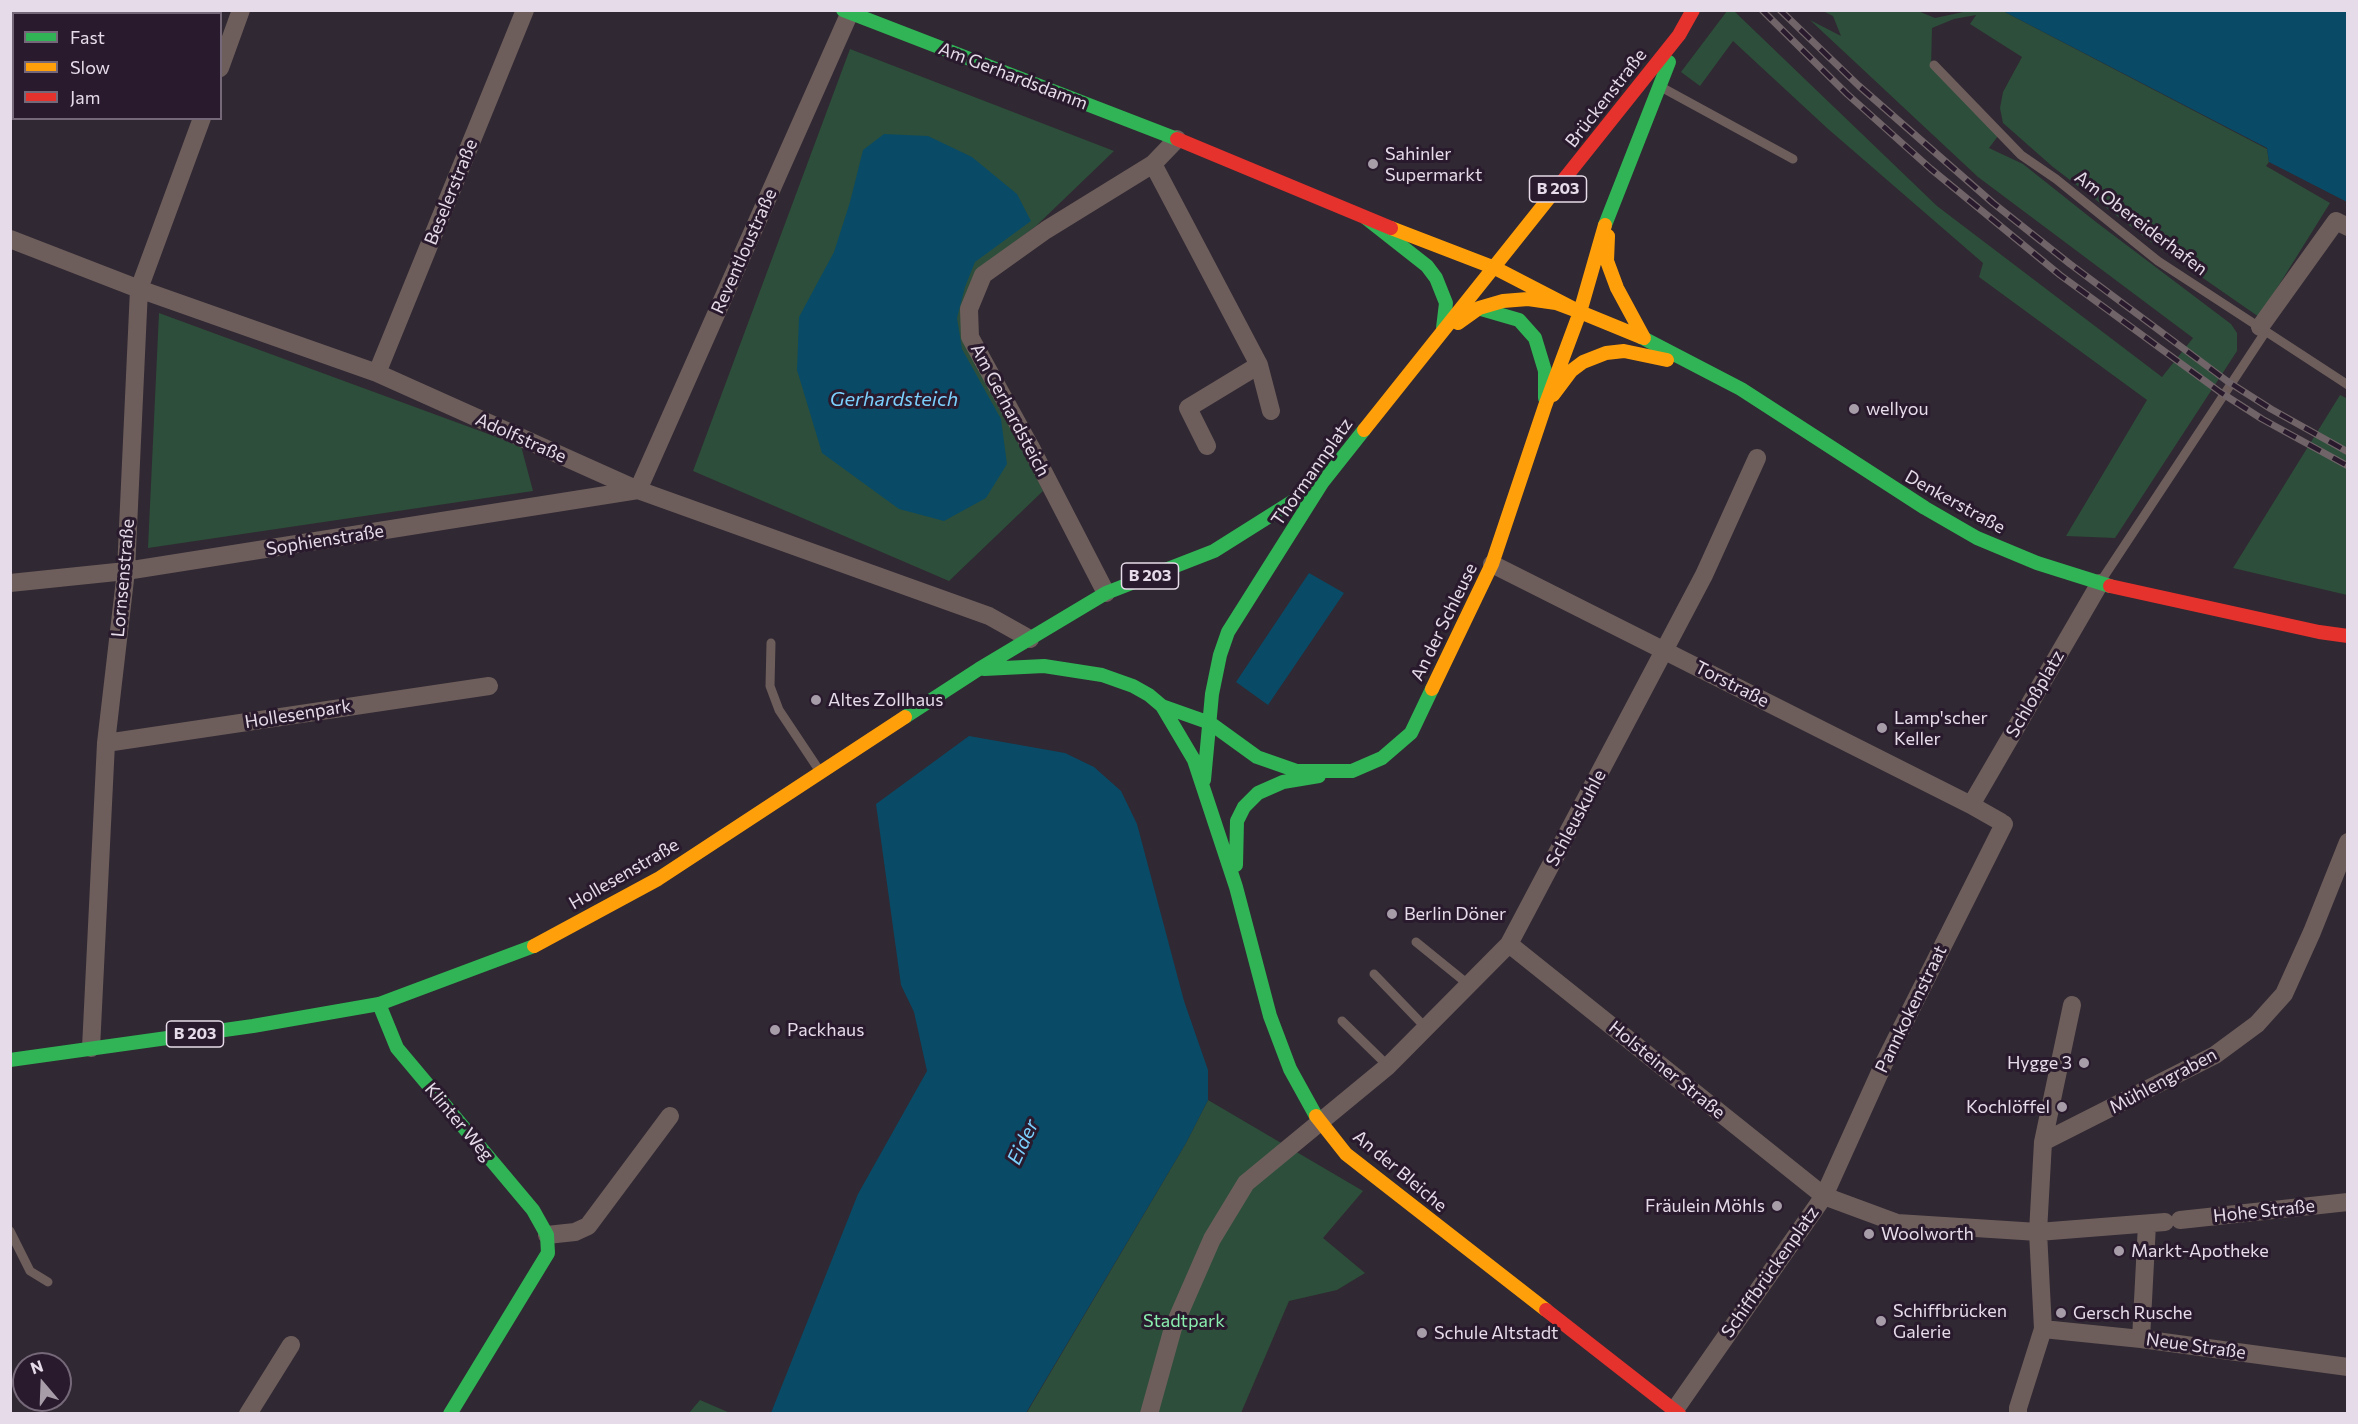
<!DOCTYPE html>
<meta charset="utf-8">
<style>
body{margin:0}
#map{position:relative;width:2358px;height:1424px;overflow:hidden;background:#302832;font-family:Commissioner,sans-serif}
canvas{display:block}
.frame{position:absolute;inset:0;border:12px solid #e6dce9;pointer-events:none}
.legend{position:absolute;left:12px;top:12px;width:210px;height:108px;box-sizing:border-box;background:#291a2d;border:2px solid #756878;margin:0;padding:8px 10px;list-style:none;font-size:18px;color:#e6dce9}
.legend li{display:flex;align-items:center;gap:12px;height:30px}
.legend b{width:30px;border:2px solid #756878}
.north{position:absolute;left:12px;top:1352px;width:60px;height:60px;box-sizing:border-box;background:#291a2d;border:2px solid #756878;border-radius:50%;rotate:341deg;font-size:16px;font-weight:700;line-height:24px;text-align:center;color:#e6dce9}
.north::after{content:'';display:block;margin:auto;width:21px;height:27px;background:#a69da9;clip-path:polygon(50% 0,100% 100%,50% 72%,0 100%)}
</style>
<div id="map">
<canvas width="2358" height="1424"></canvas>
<div class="frame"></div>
<ul class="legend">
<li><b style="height:8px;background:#30b455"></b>Fast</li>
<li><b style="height:8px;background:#ff9f0a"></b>Slow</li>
<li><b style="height:8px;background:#e5322d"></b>Jam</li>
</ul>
<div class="north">N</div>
</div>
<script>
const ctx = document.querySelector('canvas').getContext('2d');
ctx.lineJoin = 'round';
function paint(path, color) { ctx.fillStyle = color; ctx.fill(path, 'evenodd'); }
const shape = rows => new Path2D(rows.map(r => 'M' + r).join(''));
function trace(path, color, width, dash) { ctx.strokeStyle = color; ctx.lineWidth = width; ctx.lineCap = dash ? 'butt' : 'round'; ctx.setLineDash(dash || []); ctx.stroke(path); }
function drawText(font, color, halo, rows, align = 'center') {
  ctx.font = font + ' Commissioner,sans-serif'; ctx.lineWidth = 6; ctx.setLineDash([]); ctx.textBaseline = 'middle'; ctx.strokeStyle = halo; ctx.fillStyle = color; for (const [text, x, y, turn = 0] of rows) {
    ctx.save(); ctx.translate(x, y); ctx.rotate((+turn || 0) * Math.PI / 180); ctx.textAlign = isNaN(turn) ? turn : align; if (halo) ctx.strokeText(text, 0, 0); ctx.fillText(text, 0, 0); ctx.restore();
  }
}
paint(shape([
 [1727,11,1734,11,1937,206,2162,377,2193,338,1978,177,1810,20,1841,36,1833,16,1823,11,1918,11,1935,18,1968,11,2003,11,2267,149,2269,162,2266,166,2330,203,2259,317,2151,242,2053,167,2003,123,2000,108,2003,92,2022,57,1970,24,1976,15,1954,19,1932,28,1931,67,1998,136,1989,148,2023,164,2096,222,2231,324,2237,333,2237,351,2115,538,2066,536,2147,400,1979,277,1983,263,1827,128,1733,41,1700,86,1681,72],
 [850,49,1114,151,1036,226,977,270,964,307,1004,410,1043,491,949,581,693,471],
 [159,313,521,446,533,491,148,548],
 [2340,395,2348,399,2347,595,2233,568],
 [1208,1100,1363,1191,1323,1238,1365,1273,1337,1290,1289,1301,1241,1413,1026,1414,1186,1143],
 [700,1400,730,1413,689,1413]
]), '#2d4e3a');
paint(shape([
 [2003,11,2347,11,2347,202,2269,162,2267,148],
 [884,134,928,136,972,157,1017,194,1031,221,975,262,965,287,957,318,962,349,1001,419,1007,464,986,498,944,521,899,509,822,453,797,370,799,317,834,252,850,202,863,150],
 [1309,573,1344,593,1268,705,1236,682],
 [969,736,1065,753,1094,767,1121,791,1137,824,1184,1001,1208,1070,1208,1100,1186,1143,1026,1413,771,1413,858,1194,927,1071,914,1012,901,985,876,804]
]), '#094b66');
trace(shape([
 [1934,65,2021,155,2056,179,2158,261,2348,385],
 [1661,87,1793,159],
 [2101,581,2266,331],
 [771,643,770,686,779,710,819,770],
 [1416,942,1469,985],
 [1374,974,1426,1028],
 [1342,1021,1388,1066],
 [10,1231,30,1271,48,1282]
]), '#6d5e5c', 9);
trace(shape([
 [220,68,241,10],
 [1153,164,1259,365,1271,411],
 [10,239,139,289,377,373,638,490,989,616,1030,639],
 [2260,327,2336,221,2348,227],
 [377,373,525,10],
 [1207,446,1188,408,1259,365],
 [638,490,851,10],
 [1492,564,1971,805,2001,822],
 [10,583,126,571,638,490],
 [1106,593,1030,446,970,337,969,309,983,275,1046,230,1153,164,1177,139],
 [106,743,489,686],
 [1971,805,2100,583],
 [1509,944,1824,1196,1897,1223,2038,1232,2165,1222],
 [91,1048,106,743,126,571,139,289,202,118],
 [2043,1142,2215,1055,2257,1024,2284,994,2312,932,2348,842],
 [2180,1220,2348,1202],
 [547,1235,575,1232,588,1226,670,1116],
 [2043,1329,2141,1339,2348,1367],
 [2141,1339,2147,1224],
 [1674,1411,1824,1196,1885,1061,2004,824],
 [248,1414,291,1345],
 [1149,1414,1173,1328,1212,1239,1246,1183,1388,1066,1509,944,1704,575,1757,458],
 [2018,1414,2018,1408,2043,1329,2038,1232,2043,1142,2072,1005]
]), '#6d5e5c', 18);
trace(shape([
 [843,10,1177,139],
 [1366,218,1427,266,1436,278,1446,303,1443,328],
 [1605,225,1669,62],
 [1481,309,1519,320,1535,338,1545,371,1545,398],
 [1641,337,1741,389,1925,508,1977,538,2037,563,2110,586],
 [984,669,1044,666,1102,675,1133,686,1149,695,1162,706,1210,723,1257,757,1297,771,1352,771,1382,758,1411,733,1432,689],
 [1162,706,1194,760,1236,887,1270,1016,1290,1069,1316,1116],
 [905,717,979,669,1106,593,1214,551,1322,483,1364,430],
 [1204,780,1212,694,1220,655,1228,632,1322,483],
 [1236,865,1237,821,1244,807,1258,793,1283,782,1319,776],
 [379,1004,397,1048,533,1210,547,1235,548,1253,450,1414],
 [10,1060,253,1026,379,1004,534,946]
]), '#30b455', 14);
trace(shape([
 [1391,228,1495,268,1580,312,1641,337],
 [1608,236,1607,261,1617,288,1644,338],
 [1458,323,1479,308,1503,301,1528,299,1556,303,1580,312],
 [1553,395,1571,371,1583,362,1606,353,1624,351,1667,360],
 [1364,430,1561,183],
 [1432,689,1492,564,1545,406,1580,312,1605,225],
 [534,946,658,879,905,717],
 [1316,1116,1346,1154,1546,1310]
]), '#ff9f0a', 14);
trace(shape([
 [1177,139,1391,228],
 [1561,183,1679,35,1693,10],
 [2110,586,2319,632,2348,636],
 [1546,1310,1679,1414]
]), '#e5322d', 14);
const rail = shape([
 [1762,10,1847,94,1931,169,2060,275,2220,392,2262,419,2348,466],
 [1780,10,1859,86,1993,203,2070,264,2227,381,2271,409,2348,452]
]);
trace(rail, '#706468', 7);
trace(rail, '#291a2d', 4.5, [14]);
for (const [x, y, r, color] of [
 [1373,164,6,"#a69da9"],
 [1854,409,6,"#a69da9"],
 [816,700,6,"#a69da9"],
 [1882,728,6,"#a69da9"],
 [1392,914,6,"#a69da9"],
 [775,1030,6,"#a69da9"],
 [2084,1063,6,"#a69da9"],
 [2062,1107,6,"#a69da9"],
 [1777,1206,6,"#a69da9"],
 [1869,1234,6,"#a69da9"],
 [2119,1251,6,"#a69da9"],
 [2061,1313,6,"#a69da9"],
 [1881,1321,6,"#a69da9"],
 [1422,1333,6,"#a69da9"]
]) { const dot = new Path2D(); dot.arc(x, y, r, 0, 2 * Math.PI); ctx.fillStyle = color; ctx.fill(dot); trace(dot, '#291a2d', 2); }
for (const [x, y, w] of [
 [1558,189,57],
 [1150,576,57],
 [195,1034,57]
]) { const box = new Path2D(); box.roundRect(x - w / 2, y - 13, w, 26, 4.5); ctx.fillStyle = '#291a2d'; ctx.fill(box); trace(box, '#e6dce9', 1.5); }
drawText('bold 16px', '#e6dce9', null, [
 ["B 203",1558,189],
 ["B 203",1150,576],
 ["B 203",195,1034]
]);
drawText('18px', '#e6dce9', '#291a2d', [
 ["Am Gerhardsdamm",1013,76,21],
 ["Brückenstraße",1606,98,-52],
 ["Beselerstraße",451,192,-68],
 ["Am Obereiderhafen",2141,223,37],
 ["Reventloustraße",744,251,-66],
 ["Am Gerhardsteich",1010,410,62],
 ["Adolfstraße",521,438,24],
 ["Thormannplatz",1312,472,-55],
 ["Denkerstraße",1955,502,29],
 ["Sophienstraße",325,540,-9],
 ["Lornsenstraße",123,578,-85],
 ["An der Schleuse",1444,622,-64],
 ["Torstraße",1732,684,27],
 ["Schloßplatz",2035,694,-60],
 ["Hollesenpark",298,714,-9],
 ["Schleuskuhle",1576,818,-62],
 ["Hollesenstraße",624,874,-30],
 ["Pannkokenstraat",1911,1009,-64],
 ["Holsteiner Straße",1667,1070,39],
 ["Mühlengraben",2163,1081,-28],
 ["Klinter Weg",459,1122,50],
 ["An der Bleiche",1400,1171,40],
 ["Hohe Straße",2264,1211,-6],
 ["Schiffbrückenplatz",1770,1272,-55],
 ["Neue Straße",2196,1346,8]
]);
drawText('18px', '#e6dce9', '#291a2d', [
 ["Sahinler",1385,154],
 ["Supermarkt",1385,175],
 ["wellyou",1866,409],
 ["Altes Zollhaus",828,700],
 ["Lamp'scher",1894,718],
 ["Keller",1894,739],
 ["Berlin Döner",1404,914],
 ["Packhaus",787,1030],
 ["Hygge 3",2072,1063,"right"],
 ["Kochlöffel",2050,1107,"right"],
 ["Fräulein Möhls",1765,1206,"right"],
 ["Woolworth",1881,1234],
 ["Markt-Apotheke",2131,1251],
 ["Schiffbrücken",1893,1311],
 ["Galerie",1893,1332],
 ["Gersch Rusche",2073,1313],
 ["Schule Altstadt",1434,1333]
], 'left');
drawText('18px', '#8aeeaf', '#291a2d', [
 ["Stadtpark",1184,1321]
]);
drawText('italic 20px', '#7bd0fc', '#291a2d', [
 ["Gerhardsteich",894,399],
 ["Eider",1023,1142,-65]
]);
</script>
